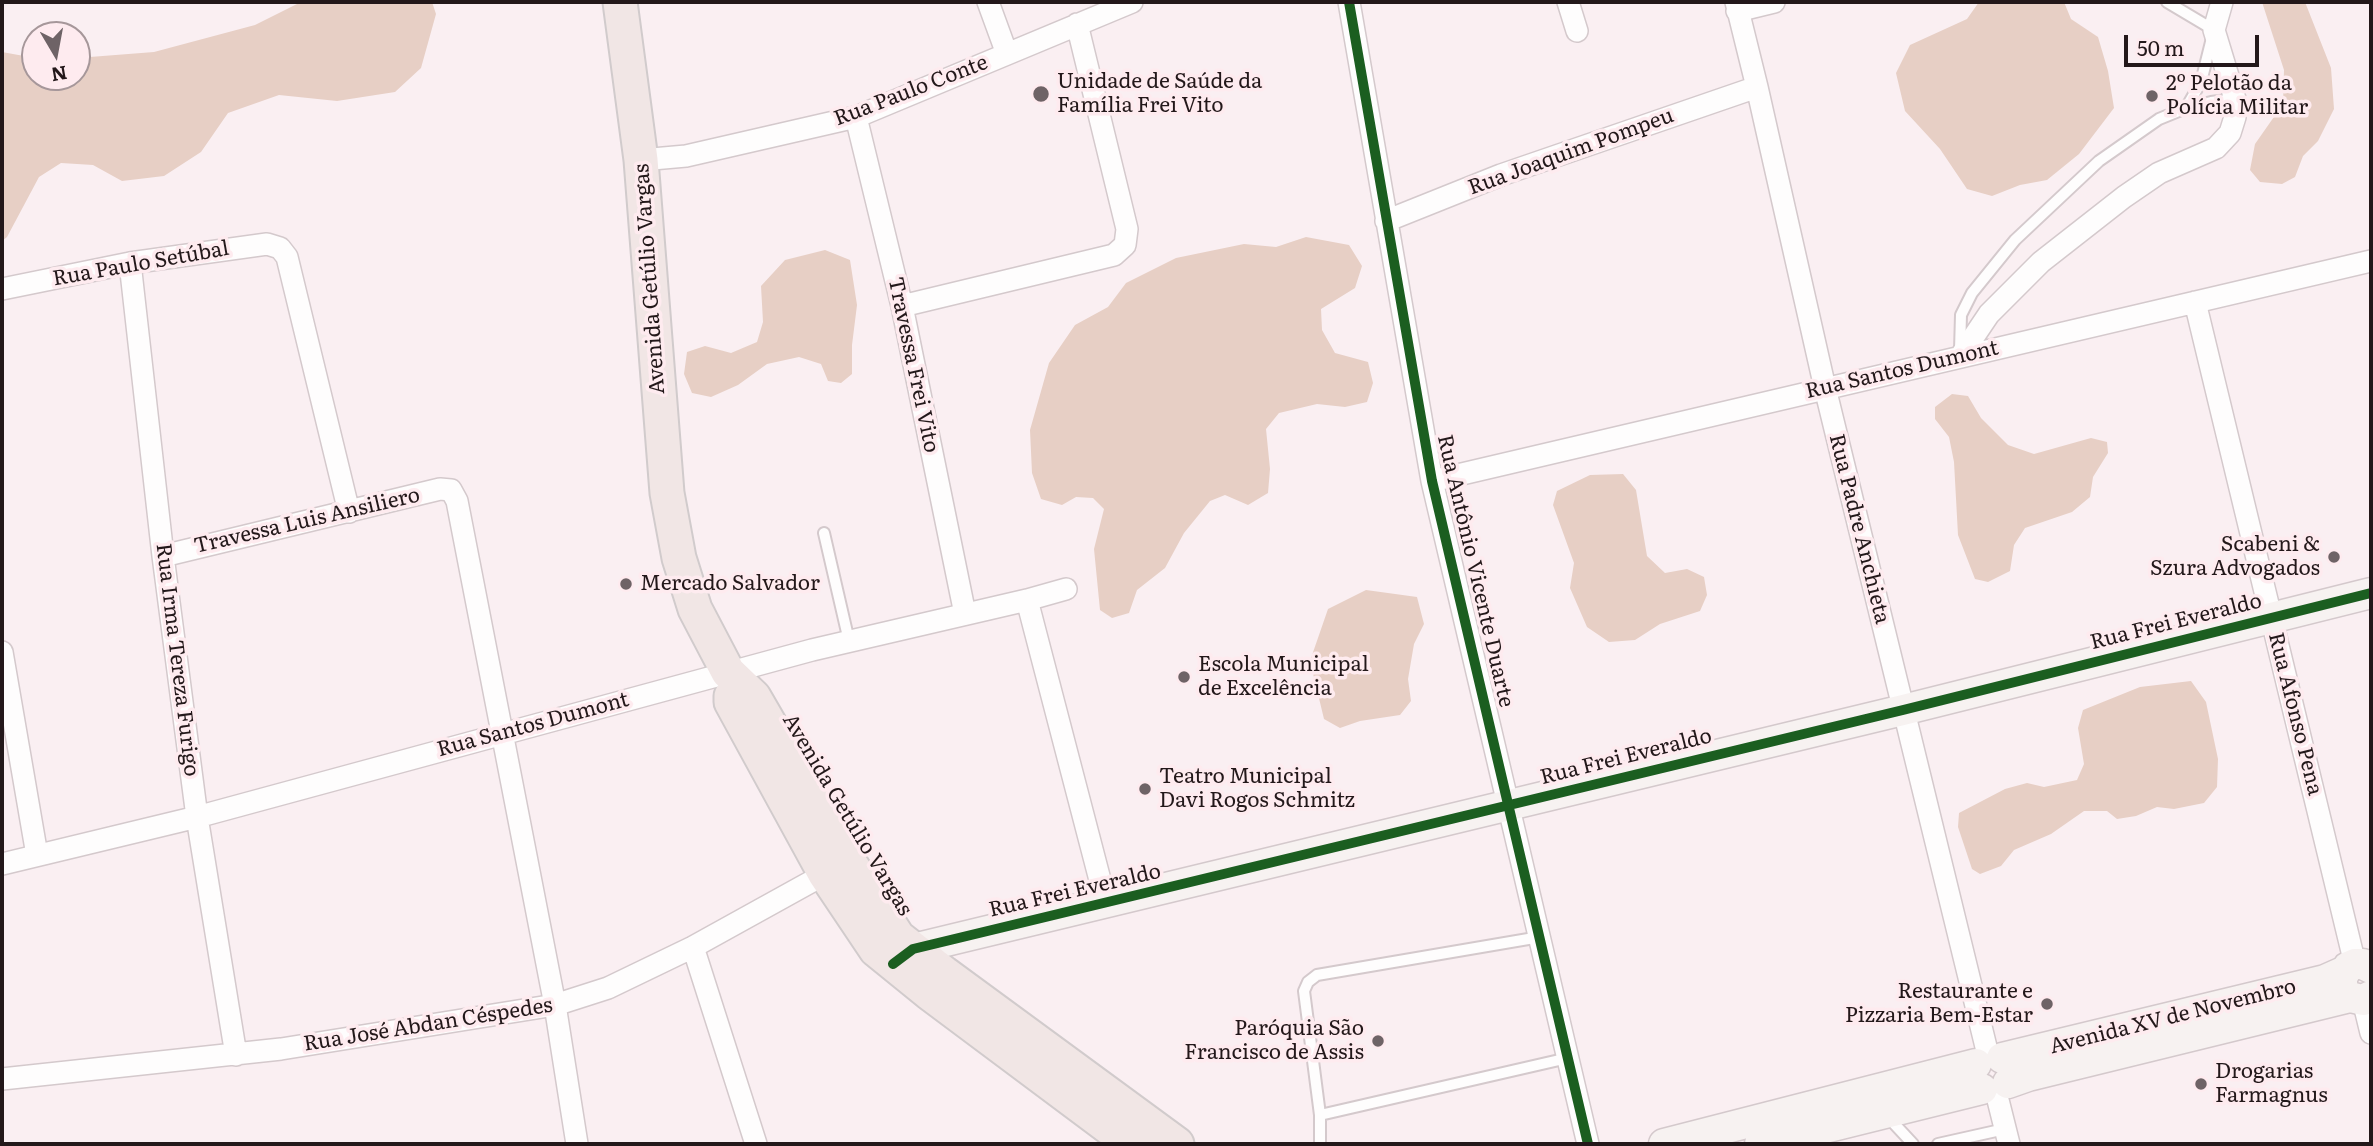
<!DOCTYPE html>
<meta charset="utf-8">
<style>
body{margin:0}
#map{position:relative;width:2373px;height:1146px;overflow:hidden;background:#faeff2;font-family:Literata,serif}
canvas{display:block}
.frame{position:absolute;inset:0;border:4px solid #23181a;pointer-events:none}
.north{position:absolute;left:21px;top:21px;width:70px;height:70px;box-sizing:border-box;background:#feebef;border:2px solid #a6979a;border-radius:50%;rotate:170deg;font-size:19px;font-weight:700;line-height:28px;text-align:center;color:#23181a}
.north::after{content:'';display:block;margin:auto;width:24px;height:32px;background:#6e6366;clip-path:polygon(50% 0,100% 100%,50% 72%,0 100%)}
.scale{position:absolute;left:2124px;top:35px;width:135px;height:32px;box-sizing:border-box;border:4px solid #23181a;border-top:0;padding-left:9px;font-size:21px;line-height:24px;white-space:nowrap;color:#23181a;-webkit-text-stroke:5px #feebef;paint-order:stroke}
</style>
<div id="map">
<canvas width="2373" height="1146"></canvas>
<div class="frame"></div>
<div class="north">N</div>
<div class="scale">50 m</div>
</div>
<script>
const ctx = document.querySelector('canvas').getContext('2d');
ctx.lineJoin = 'round';
function paint(path, color) { ctx.fillStyle = color; ctx.fill(path, 'evenodd'); }
const shape = rows => new Path2D(rows.map(r => 'M' + r).join(''));
function trace(path, color, width, dash) { ctx.strokeStyle = color; ctx.lineWidth = width; ctx.lineCap = dash ? 'butt' : 'round'; ctx.setLineDash(dash || []); ctx.stroke(path); }
function drawText(font, color, halo, rows, align = 'center') {
  ctx.font = font + ' Literata,serif'; ctx.lineWidth = 7; ctx.setLineDash([]); ctx.textBaseline = 'middle'; ctx.strokeStyle = halo; ctx.fillStyle = color; for (const [text, x, y, turn = 0] of rows) {
    ctx.save(); ctx.translate(x, y); ctx.rotate((+turn || 0) * Math.PI / 180); ctx.textAlign = isNaN(turn) ? turn : align; if (halo) ctx.strokeText(text, 0, 0); ctx.fillText(text, 0, 0); ctx.restore();
  }
}
paint(shape([
 [301,2,432,2,436,14,421,68,395,92,337,101,279,95,228,113,201,152,164,176,122,181,93,165,61,163,39,177,7,237,2,241,2,52,35,58,35,77,77,77,77,58,154,52,255,25],
 [1979,2,2064,2,2071,19,2098,37,2108,71,2114,108,2079,154,2047,180,2020,185,1992,196,1967,189,1940,149,1905,111,1896,73,1910,45,1967,19],
 [2262,2,2305,2,2331,68,2334,109,2318,141,2303,156,2295,177,2282,184,2260,182,2250,170,2255,144,2283,104,2284,70],
 [1306,237,1349,245,1362,266,1355,288,1321,309,1322,330,1335,353,1368,362,1373,383,1367,402,1345,407,1317,404,1279,413,1266,429,1270,469,1268,493,1248,505,1225,495,1210,501,1184,533,1165,568,1137,590,1129,613,1112,618,1100,610,1094,549,1104,509,1093,498,1076,497,1062,505,1041,499,1032,473,1030,430,1049,363,1075,325,1108,307,1126,283,1176,258,1244,244,1276,247],
 [825,250,850,260,857,305,852,345,852,374,841,383,828,381,821,364,799,357,767,364,738,385,711,397,692,393,684,374,687,352,705,346,731,353,757,342,763,322,761,286,785,260],
 [1952,394,1968,396,1981,418,2008,445,2034,454,2091,438,2107,442,2108,453,2093,477,2090,497,2072,512,2025,528,2014,545,2010,571,1988,582,1975,579,1958,535,1954,462,1949,437,1935,419,1935,407],
 [1623,474,1636,490,1647,556,1665,573,1687,569,1704,577,1707,595,1700,611,1660,624,1635,640,1609,642,1587,627,1570,588,1574,563,1553,505,1557,491,1590,475],
 [1366,590,1417,597,1424,624,1414,644,1408,679,1411,701,1400,715,1360,721,1340,728,1324,719,1310,661,1328,609],
 [2191,681,2206,702,2218,759,2217,787,2204,803,2174,809,2157,807,2136,816,2117,819,2107,811,2084,811,2051,834,2014,850,2001,866,1980,874,1972,869,1958,827,1959,813,2005,789,2027,783,2044,787,2077,780,2084,764,2078,728,2083,710,2140,687]
]), '#e7cfc5');
const lane = shape([
 [2167,2,2214,30,2201,82,2186,108],
 [1960,350,1961,315,1972,293,2015,240,2099,161,2159,119,2186,108,2211,102,2235,99],
 [824,533,849,641],
 [1540,937,1317,975,1308,982,1304,991,1320,1115,1568,1058],
 [1320,1115,1320,1144],
 [1886,1115,1913,1144],
 [1938,1144,2005,1129]
]);
const street = shape([
 [988,2,1007,54],
 [1349,2,1432,481,1588,1144],
 [1568,2,1577,31],
 [1736,2,1757,87,1825,388,1988,1055],
 [1737,11,1774,2],
 [856,117,902,306,965,614],
 [641,160,686,156,856,117,1132,2],
 [1386,221,1501,175,1757,87],
 [130,263,163,556,197,817,236,1055],
 [2,289,130,263,267,244,280,248,287,257,349,512],
 [2195,302,2355,964],
 [902,306,1114,255,1125,245,1127,229,1077,24],
 [1960,357,1989,314,2041,262,2124,197,2159,173,2216,148,2230,133,2235,117,2235,99,2214,30,2222,2],
 [1432,481,2371,261],
 [163,556,440,489,451,490,457,501,555,1005,577,1144],
 [1027,600,1106,903],
 [2,652,37,855],
 [2,864,197,817,812,650,1027,600,1066,589],
 [693,947,756,1144],
 [2363,1000,2371,1033],
 [2,1079,281,1049,555,1005,608,988,693,947,825,874],
 [1996,1092,2009,1144]
]);
const secondary = shape([
 [899,959,913,949,1903,710,2371,593],
 [2371,968,2363,964,2355,964,2348,967,2341,979,2344,993,2350,997,2363,1000,2371,996],
 [2002,1058,2325,980,2343,972],
 [2008,1083,2028,1076,2350,997],
 [1664,1144,1976,1064],
 [1760,1144,1982,1089]
]);
const primary = shape([
 [620,2,641,160,667,493,679,558,695,609,728,672,754,697,852,866,898,937,944,973,1177,1144],
 [731,696,731,702,825,874,876,950,929,993,1131,1144]
]);
trace(lane, '#d4c9cc', 14);
trace(street, '#d4c9cc', 24);
trace(secondary, '#d4c9cc', 33);
trace(primary, '#d1cbcc', 37);
trace(lane, '#fefdfd', 10);
trace(street, '#fefdfd', 21);
trace(secondary, '#f7f2f1', 30);
trace(primary, '#f1e6e5', 33);
trace(shape([
 [1349,2,1432,481,1588,1144],
 [893,964,913,949,1903,710,2371,593]
]), '#1b5e20', 10);
for (const [x, y, r, color] of [
 [1041,94,9,"#6e6366"],
 [2152,96,7,"#6e6366"],
 [2334,557,7,"#6e6366"],
 [626,584,7,"#6e6366"],
 [1184,677,7,"#6e6366"],
 [1145,789,7,"#6e6366"],
 [2047,1004,7,"#6e6366"],
 [1378,1041,7,"#6e6366"],
 [2201,1084,7,"#6e6366"]
]) { const dot = new Path2D(); dot.arc(x, y, r, 0, 2 * Math.PI); ctx.fillStyle = color; ctx.fill(dot); trace(dot, '#feebef', 2.5); }
drawText('21px', '#23181a', '#feebef', [
 ["Unidade de Saúde da",1057,82],
 ["Família Frei Vito",1057,106],
 ["2º Pelotão da",2166,84],
 ["Polícia Militar",2166,108],
 ["Scabeni &",2320,545,"right"],
 ["Szura Advogados",2320,569,"right"],
 ["Mercado Salvador",640,584],
 ["Escola Municipal",1198,665],
 ["de Excelência",1198,689],
 ["Teatro Municipal",1159,777],
 ["Davi Rogos Schmitz",1159,801],
 ["Restaurante e",2033,992,"right"],
 ["Pizzaria Bem-Estar",2033,1016,"right"],
 ["Paróquia São",1364,1029,"right"],
 ["Francisco de Assis",1364,1053,"right"],
 ["Drogarias",2215,1072],
 ["Farmagnus",2215,1096]
], 'left');
drawText('21px', '#23181a', '#feebef', [
 ["Rua Paulo Conte",911,91,-21],
 ["Rua Joaquim Pompeu",1571,152,-20],
 ["Rua Paulo Setúbal",141,264,-10],
 ["Avenida Getúlio Vargas",650,279,-94],
 ["Travessa Frei Vito",913,365,78],
 ["Rua Santos Dumont",1902,370,-13],
 ["Travessa Luis Ansiliero",307,521,-13],
 ["Rua Padre Anchieta",1859,529,76],
 ["Rua Antônio Vicente Duarte",1475,571,77],
 ["Rua Frei Everaldo",2176,622,-14],
 ["Rua Irma Tereza Furigo",177,660,83],
 ["Rua Afonso Pena",2295,714,76],
 ["Rua Santos Dumont",533,725,-15],
 ["Rua Frei Everaldo",1626,757,-14],
 ["Avenida Getúlio Vargas",847,815,59],
 ["Rua Frei Everaldo",1075,891,-13],
 ["Avenida XV de Novembro",2173,1017,-14],
 ["Rua José Abdan Céspedes",428,1025,-9]
]);
</script>
